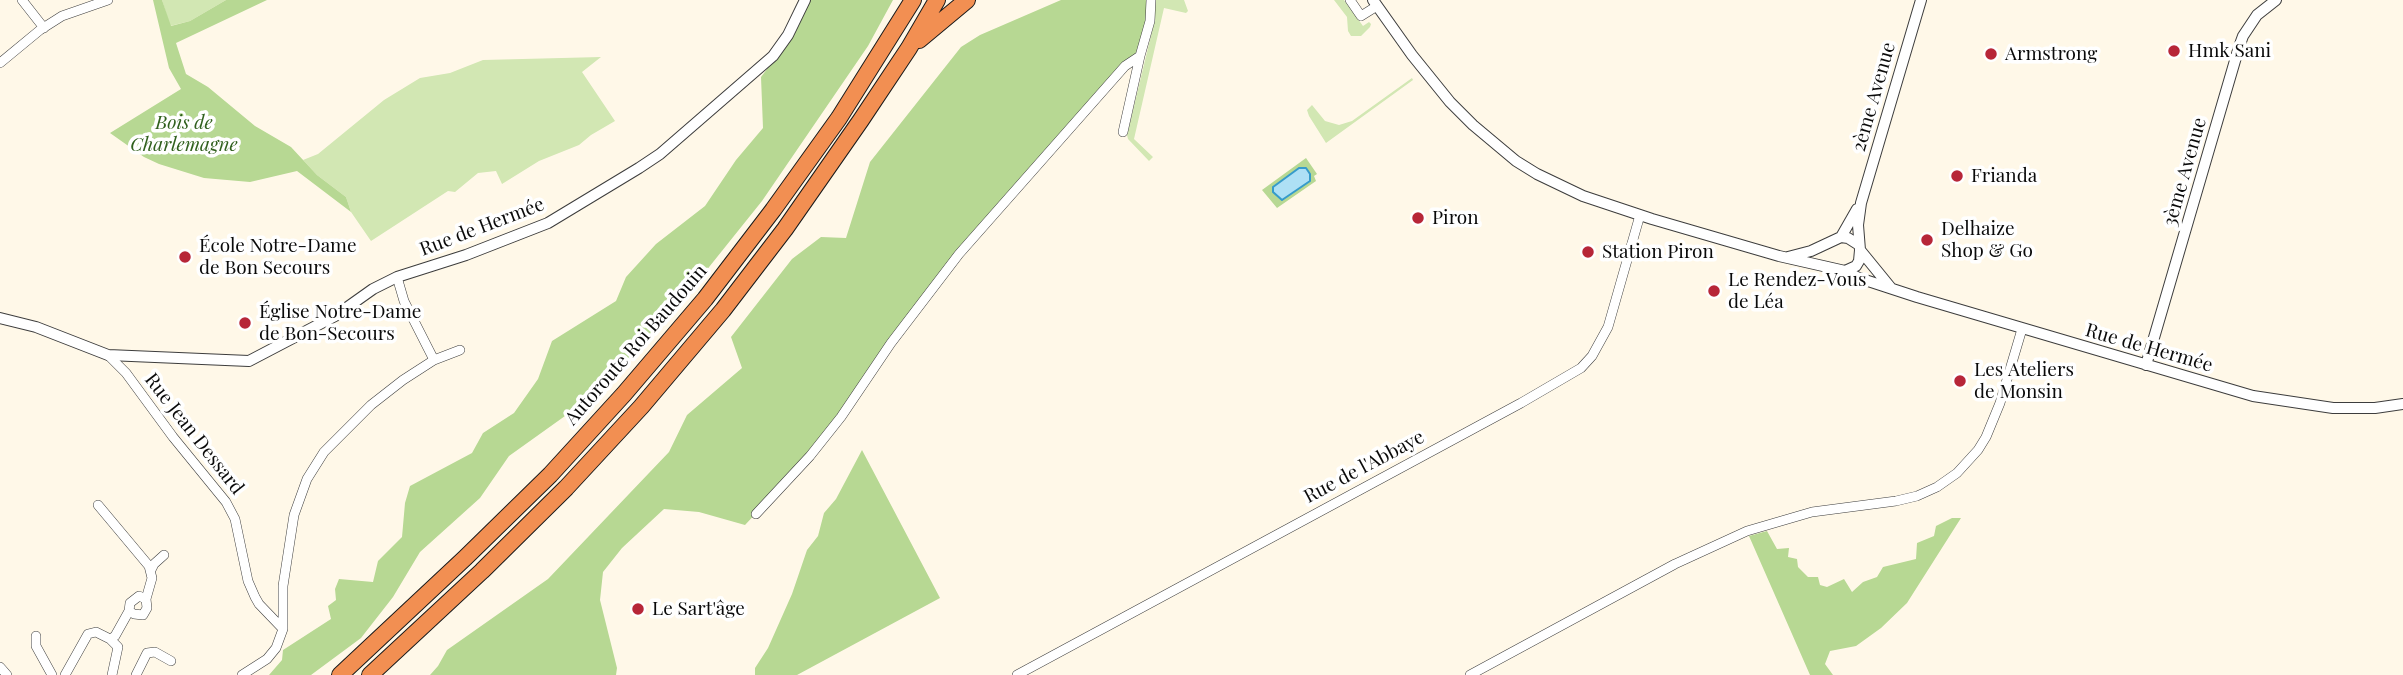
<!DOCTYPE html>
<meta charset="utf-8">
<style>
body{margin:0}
canvas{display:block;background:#fff8e8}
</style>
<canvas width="2403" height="675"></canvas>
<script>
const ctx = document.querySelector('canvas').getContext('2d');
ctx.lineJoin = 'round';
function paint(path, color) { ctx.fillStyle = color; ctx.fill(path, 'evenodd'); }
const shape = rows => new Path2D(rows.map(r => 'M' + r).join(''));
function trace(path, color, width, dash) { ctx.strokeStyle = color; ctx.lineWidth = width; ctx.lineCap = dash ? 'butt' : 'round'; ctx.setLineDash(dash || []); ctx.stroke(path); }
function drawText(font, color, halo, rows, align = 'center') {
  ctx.font = font + ' "Playfair Display",serif'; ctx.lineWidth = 7; ctx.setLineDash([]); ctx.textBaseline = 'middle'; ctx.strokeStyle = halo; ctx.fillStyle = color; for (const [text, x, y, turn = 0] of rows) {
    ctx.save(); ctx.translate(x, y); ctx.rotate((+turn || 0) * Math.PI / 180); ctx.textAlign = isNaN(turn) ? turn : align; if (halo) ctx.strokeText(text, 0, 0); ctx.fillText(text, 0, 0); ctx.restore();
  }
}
paint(shape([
 [162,0,226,0,190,21,170,26],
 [1155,0,1184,0,1188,11,1186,13,1164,8,1134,139,1153,157,1149,161,1128,139,1127,135,1155,19],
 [1334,0,1344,0,1363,26,1369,22,1371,24,1370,27,1361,36,1351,36,1348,31,1347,17],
 [601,57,582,72,615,121,591,135,579,145,539,161,502,184,496,171,478,173,455,192,448,191,371,241,351,212,346,197,317,175,303,160,318,154,384,100,420,78,450,73,483,60],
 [1412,78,1413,80,1326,143,1309,116,1307,110,1312,105,1325,121,1339,125,1352,121]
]), '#d2e7b3');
paint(shape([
 [153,0,162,0,171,26,190,21,226,0,267,0,176,43,186,74,208,87,255,126,291,147,317,175,346,197,351,212,297,171,250,182,204,178,159,164,144,157,110,133,181,89,169,68],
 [809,0,893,0,868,46,762,201,665,322,600,391,509,456,480,498,420,552,393,597,361,638,311,675,269,675,282,660,283,650,331,619,328,606,336,600,335,589,339,579,373,582,378,561,402,537,405,503,410,486,472,453,483,433,514,413,538,379,552,341,616,301,626,277,656,244,705,206,736,160,763,128,761,77,796,31],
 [1061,0,1148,0,1147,20,1134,60,959,254,810,456,745,525,699,512,664,509,622,548,603,572,600,600,617,668,616,675,430,675,438,666,447,650,548,579,669,452,687,415,742,368,731,337,792,259,821,237,846,238,870,162,961,47,980,35],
 [1306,158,1317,174,1314,176,1316,181,1277,208,1262,190],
 [862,450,940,598,797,675,755,675,755,668,768,648,792,594,807,550,818,536,824,513,836,499],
 [1952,518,1961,518,1907,603,1881,628,1856,646,1830,651,1825,664,1833,675,1810,675,1749,536,1767,531,1777,549,1789,548,1788,557,1797,559,1798,567,1808,577,1818,577,1820,585,1827,587,1844,579,1852,592,1863,582,1877,577,1883,567,1916,559,1917,543,1934,536,1936,526]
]), '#b7d893');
const water = shape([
 [1299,168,1306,168,1310,174,1310,181,1282,200,1273,192,1273,187,1299,168]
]);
paint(water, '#aee0f5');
trace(water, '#369bcb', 2);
const minor = shape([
 [22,0,44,28],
 [1350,0,1361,16,1377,6],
 [0,63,40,30,62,16,108,0],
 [1123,132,1140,56],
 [397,277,404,301,434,360],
 [108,355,126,373,173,437,226,502,235,519,248,581,255,597,259,604,283,629],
 [98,505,149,566,152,578,146,599],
 [756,514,810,456,841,417,891,343,959,254,1125,66,1140,56,1150,21,1151,0],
 [151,570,154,564,164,555],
 [36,636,36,646,52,675],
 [110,639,118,647,112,675],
 [0,667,7,675],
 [65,675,88,634,96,632,110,639,115,636,129,611,130,603,139,596,146,599,147,608,143,615,134,614,129,611],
 [136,675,147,653,155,652,171,661],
 [242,675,267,659,276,648,283,629,283,586,294,515,307,479,324,452,371,405,403,380,434,360,460,350],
 [1017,675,1521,403,1581,368,1592,356,1608,327,1640,215],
 [1470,675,1675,564,1747,531,1812,512,1896,501,1917,496,1937,487,1957,473,1978,450,1986,437,2000,403,2022,329]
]);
const tertiary = shape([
 [1373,0,1412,55,1450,102,1473,125,1516,161,1537,174,1583,196,1652,219,1779,256,1845,271,1859,278,1917,297,2253,396,2333,408,2375,408,2403,404],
 [1841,237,1857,209],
 [1788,257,1811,251,1841,237,1848,238,1859,245],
 [1845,271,1856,266,1859,261,1860,250],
 [1891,288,1860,250,1858,225,1861,203,1921,0],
 [0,318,36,327,108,355,249,361,335,316,373,289,397,277,466,255,548,223,639,168,660,154,773,56,788,35,805,0],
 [2146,365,2239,47,2243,36,2257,15,2276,0]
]);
const motorway = shape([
 [919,40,967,0],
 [340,675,465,558,550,475,624,394,705,299,773,210,839,118,913,0],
 [370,675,482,571,566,488,641,407,723,310,785,229,861,120,909,48,937,0]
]);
trace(minor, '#3d3d3d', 10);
trace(tertiary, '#3d3d3d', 12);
trace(motorway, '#1b1b1b', 18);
trace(minor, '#fff', 9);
trace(tertiary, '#fff', 10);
trace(motorway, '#f28f52', 16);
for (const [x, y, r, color] of [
 [2174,51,7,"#b72638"],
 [1991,54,7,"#b72638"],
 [1957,176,7,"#b72638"],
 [1418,218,7,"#b72638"],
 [1927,240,7,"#b72638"],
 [1588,252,7,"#b72638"],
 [185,257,7,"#b72638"],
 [1714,291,7,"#b72638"],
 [245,323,7,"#b72638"],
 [1960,381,7,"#b72638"],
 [638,609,7,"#b72638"]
]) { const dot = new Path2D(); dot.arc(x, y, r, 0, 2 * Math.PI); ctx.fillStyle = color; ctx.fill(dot); trace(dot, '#fff', 2.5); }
drawText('19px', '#0a0a0a', '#fff', [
 ["Hmk Sani",2188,51],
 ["Armstrong",2005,54],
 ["Frianda",1971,176],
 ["Piron",1432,218],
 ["Delhaize",1941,229],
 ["Shop & Go",1941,251],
 ["École Notre-Dame",199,246],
 ["de Bon Secours",199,268],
 ["Station Piron",1602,252],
 ["Le Rendez-Vous",1728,280],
 ["de Léa",1728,302],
 ["Église Notre-Dame",259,312],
 ["de Bon-Secours",259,334],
 ["Les Ateliers",1974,370],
 ["de Monsin",1974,392],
 ["Le Sart'âge",652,609]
], 'left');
drawText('19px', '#0a0a0a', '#fff', [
 ["2ème Avenue",1874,97,-74],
 ["3ème Avenue",2185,172,-74],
 ["Rue de Hermée",482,227,-21],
 ["Autoroute Roi Baudouin",636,345,-49],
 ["Rue de Hermée",2149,348,16],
 ["Rue Jean Dessard",194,434,52],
 ["Rue de l'Abbaye",1364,467,-28]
]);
drawText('italic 19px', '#30601d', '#fff', [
 ["Bois de",184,123],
 ["Charlemagne",184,145]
]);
</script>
